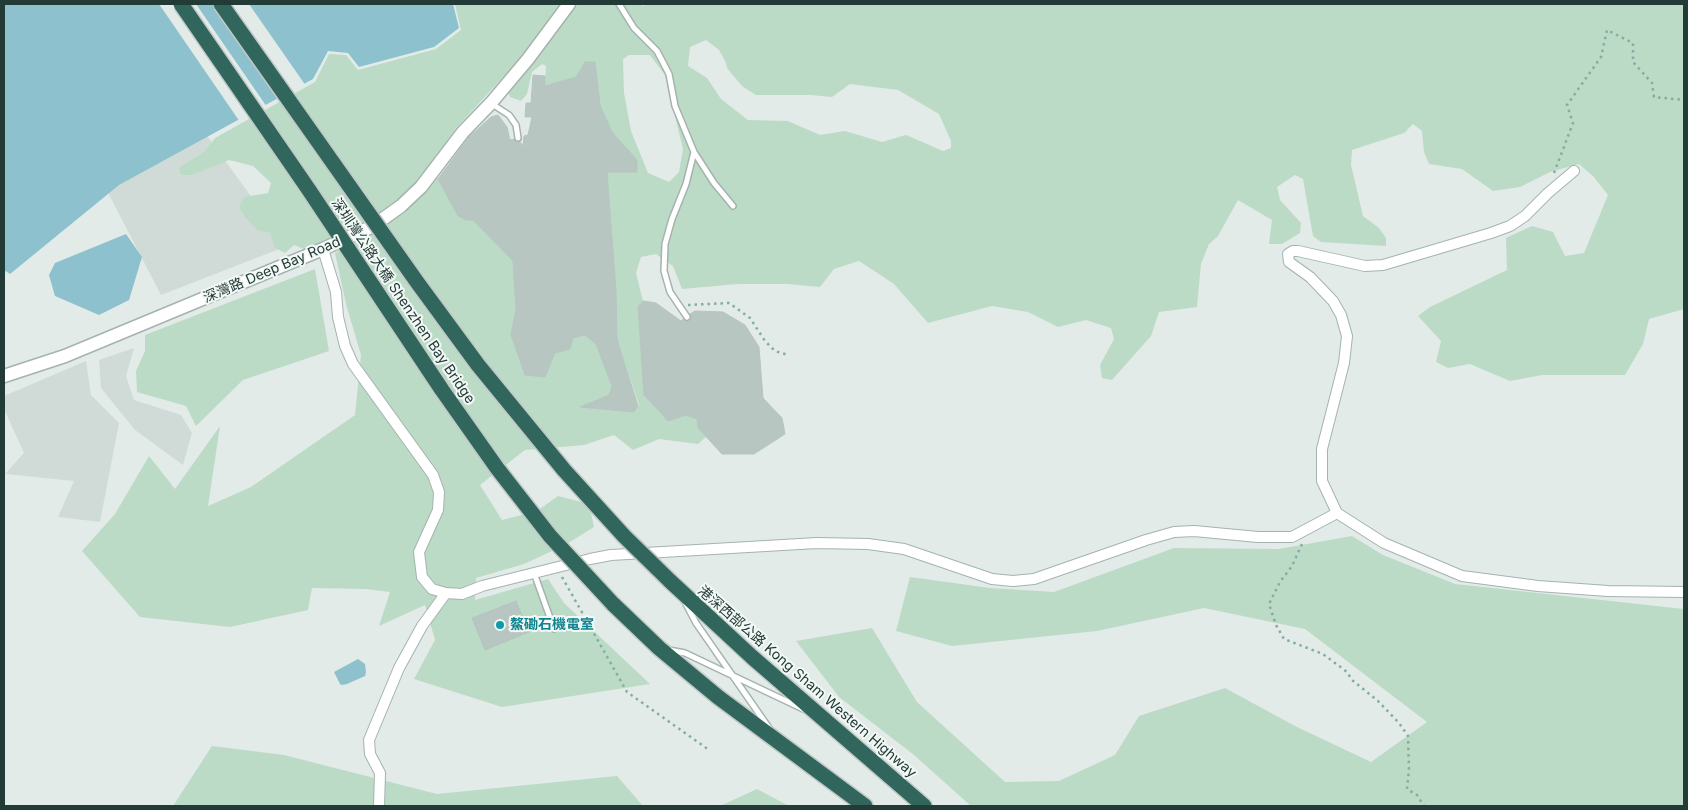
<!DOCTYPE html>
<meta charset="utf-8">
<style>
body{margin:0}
#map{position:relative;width:1688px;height:810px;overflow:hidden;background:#e2ebe8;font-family:Inter,sans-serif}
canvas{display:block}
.frame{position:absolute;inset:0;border:5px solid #233b36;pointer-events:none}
</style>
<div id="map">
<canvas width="1688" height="810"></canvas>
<div class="frame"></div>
</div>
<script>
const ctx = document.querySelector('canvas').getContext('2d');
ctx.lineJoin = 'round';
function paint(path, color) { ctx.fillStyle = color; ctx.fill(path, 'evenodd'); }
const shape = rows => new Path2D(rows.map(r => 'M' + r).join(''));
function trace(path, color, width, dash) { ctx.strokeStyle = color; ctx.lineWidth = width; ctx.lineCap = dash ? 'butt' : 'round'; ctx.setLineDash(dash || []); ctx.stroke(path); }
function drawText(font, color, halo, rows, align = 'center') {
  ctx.font = font + ' Inter,"Noto Sans SC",sans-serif'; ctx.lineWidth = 4; ctx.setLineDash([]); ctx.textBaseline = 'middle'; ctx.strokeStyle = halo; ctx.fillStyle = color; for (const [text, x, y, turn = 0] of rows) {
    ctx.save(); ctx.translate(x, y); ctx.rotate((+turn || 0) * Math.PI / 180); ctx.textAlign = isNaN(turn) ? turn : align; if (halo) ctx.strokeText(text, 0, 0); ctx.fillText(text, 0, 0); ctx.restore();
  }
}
paint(shape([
 [203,130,287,246,161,295,103,183],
 [134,348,126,376,134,400,181,415,192,433,183,465,135,430,101,388,99,360],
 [86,361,91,395,119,423,100,522,58,517,74,481,5,474,24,453,4,409,4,396]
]), '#d0dbd7');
paint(shape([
 [455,4,562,4,519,60,456,128,438,156,418,182,399,201,371,223,309,251,294,245,285,253,275,248,270,233,257,230,245,217,239,207,244,197,268,193,271,183,253,166,229,160,192,175,181,175,179,168,205,151,215,138,315,82,329,54,346,55,358,70,436,49,461,30],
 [576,4,640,4,643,6,646,4,1684,4,1684,309,1649,319,1643,344,1625,375,1542,375,1510,381,1470,364,1448,368,1436,362,1441,341,1418,316,1430,307,1507,270,1506,238,1532,226,1553,232,1565,256,1584,253,1608,195,1593,176,1579,164,1550,172,1520,187,1493,191,1462,169,1429,164,1424,152,1422,131,1413,124,1404,133,1352,150,1351,165,1363,216,1379,228,1386,238,1386,246,1321,242,1313,236,1303,179,1295,175,1277,187,1280,200,1301,223,1300,233,1282,244,1269,244,1272,220,1238,200,1218,236,1209,244,1201,264,1197,307,1159,312,1151,336,1112,380,1102,378,1100,365,1114,339,1111,328,1086,320,1058,327,1028,312,992,306,928,323,894,284,859,261,834,269,820,287,788,284,738,284,682,289,673,266,656,254,641,257,636,273,643,301,638,308,642,367,650,402,668,421,686,415,697,419,698,428,706,437,698,444,659,439,633,450,614,435,584,445,525,450,480,485,502,520,537,511,558,496,589,504,594,527,565,545,524,564,476,578,475,600,548,579,564,603,650,684,502,707,414,679,435,640,425,605,379,626,390,592,366,589,312,588,308,610,230,627,140,617,82,551,115,514,149,456,175,489,220,426,208,506,251,487,355,415,361,355,346,304,335,253,365,238,404,213,436,175,458,216,466,220,473,220,513,261,516,309,511,335,525,375,545,377,555,353,570,349,573,338,585,335,596,344,612,385,609,395,591,402,592,408,634,412,639,405,617,339,616,291,607,172,637,172,637,160,612,132,600,105,595,62,585,62,576,77,545,86,546,66,542,64,532,72,527,94,521,101,510,97,508,91],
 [706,40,719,50,726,63,727,68,742,86,756,95,811,95,832,97,850,84,898,90,939,114,951,141,951,148,943,151,906,135,882,142,845,131,820,135,788,121,748,120,721,99,707,78,688,66,690,47],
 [629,55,650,55,665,75,683,149,679,172,669,182,648,173,631,131,624,93,623,59],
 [315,269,329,351,243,380,196,426,186,406,137,392,136,371,145,351,145,335],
 [1352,536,1383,555,1455,584,1684,609,1684,806,971,806,914,755,839,697,796,641,872,628,917,702,1005,782,1059,781,1115,755,1139,716,1225,688,1295,726,1371,762,1427,722,1305,629,1204,608,1097,631,952,646,896,631,910,577,990,588,1054,592,1174,548,1279,549],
 [212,746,284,755,437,794,617,776,643,806,173,806],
 [757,789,789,806,720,806]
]), '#bcdbc6');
paint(shape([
 [4,4,453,4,459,28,434,47,359,67,348,53,328,51,313,79,119,185,10,274,4,270],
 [126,234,142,257,129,300,99,315,55,296,49,275,55,263],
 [358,659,365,664,366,672,365,676,347,684,342,685,340,684,334,672]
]), '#8dc1cd');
paint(shape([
 [159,4,196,4,267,107,240,122],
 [212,4,249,4,306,86,279,101]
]), '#e2ebe8');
const building = shape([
 [585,62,595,62,600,105,612,132,637,160,637,172,607,172,616,291,617,339,638,406,634,412,580,407,609,395,612,386,596,344,585,335,573,338,570,349,555,353,545,377,525,375,511,335,516,309,513,261,473,220,466,220,458,216,438,179,469,137,491,117,498,115,507,127,510,140,514,139,516,142,520,142,523,146,524,136,528,135,532,117,525,117,526,103,531,103,533,75,545,76,545,86,576,77,585,62],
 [643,301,656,303,681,321,683,319,687,321,690,320,691,317,690,314,695,311,723,312,745,325,759,347,763,398,782,418,785,434,754,454,722,454,698,428,697,419,686,415,668,421,644,395,638,307,643,301],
 [516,601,529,632,485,650,472,618,516,601]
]);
paint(building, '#b8c6c1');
trace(building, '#b5c5bf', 1);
const service = shape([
 [619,4,634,28,657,51,669,74,675,106,694,152,714,183,733,206],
 [492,104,509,115,516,125,518,138],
 [687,317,670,292,664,271,665,244,672,219,686,184,694,152],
 [534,573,554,629],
 [686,604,696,623,769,728],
 [669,650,685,653,803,709]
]);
const minor = shape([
 [1574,171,1548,193,1525,216,1510,226,1491,233,1383,265,1365,266,1298,251,1293,251,1288,254,1289,262,1310,277,1333,301,1341,315,1347,336,1344,363,1322,449,1322,481,1337,513,1384,543,1462,576,1538,586,1608,591,1684,592],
 [323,249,336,292,338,317,345,346,353,364,433,475,439,492,438,510,419,552,422,577,432,589,446,593,462,594,482,586,590,559,611,555,817,543,868,544,904,549,992,579,1013,581,1034,579,1146,540,1174,532,1194,531,1258,537,1292,537,1337,513],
 [379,806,380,773,370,754,369,740,399,668,422,626,446,593]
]);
const tertiary = shape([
 [4,376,65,356,323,249,373,226,401,206,421,187,463,132,491,103,528,59,569,4]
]);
const motorway = shape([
 [670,581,752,657,924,806],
 [613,604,659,648,718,697,865,806]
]);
trace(service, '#a5b3af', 8);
trace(minor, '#a5b3af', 12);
trace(tertiary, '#a5b3af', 15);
trace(motorway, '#c1c8c7', 18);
trace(shape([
 [1554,173,1573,123,1567,105,1601,57,1607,30,1633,43,1633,62,1652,83,1654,97,1684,100],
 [688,305,729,303,750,318,765,341,775,351,788,355],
 [1302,544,1292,566,1280,582,1269,604,1276,625,1284,639,1323,654,1347,672,1352,680,1378,701,1399,723,1408,736,1409,770,1407,789,1417,795,1424,806],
 [562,577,627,692,709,750]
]), '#84ada2', 2.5, [2.5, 4]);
trace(service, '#fff', 5);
trace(minor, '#fff', 10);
trace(tertiary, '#fff', 12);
trace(motorway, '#31665d', 15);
const motorwayBridge = shape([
 [181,4,309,190,442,390,497,468,550,536,613,604],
 [221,4,417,282,478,365,564,470,624,536,670,581]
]);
trace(motorwayBridge, '#c1c8c7', 18, []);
trace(motorwayBridge, '#31665d', 15);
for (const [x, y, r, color] of [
 [500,625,5,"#0f9aa8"]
]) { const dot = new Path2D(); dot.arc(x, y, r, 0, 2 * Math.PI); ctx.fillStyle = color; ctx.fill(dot); trace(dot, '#f2f8f6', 2); }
drawText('14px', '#233b36', '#f2f8f6', [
 ["深灣路 Deep Bay Road",272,270,-23],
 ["深圳灣公路大橋 Shenzhen Bay Bridge",403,301,56],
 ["港深西部公路 Kong Sham Western Highway",807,682,41]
]);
drawText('bold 14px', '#0d838f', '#f2f8f6', [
 ["鰲磡石機電室",510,625]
], 'left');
</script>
